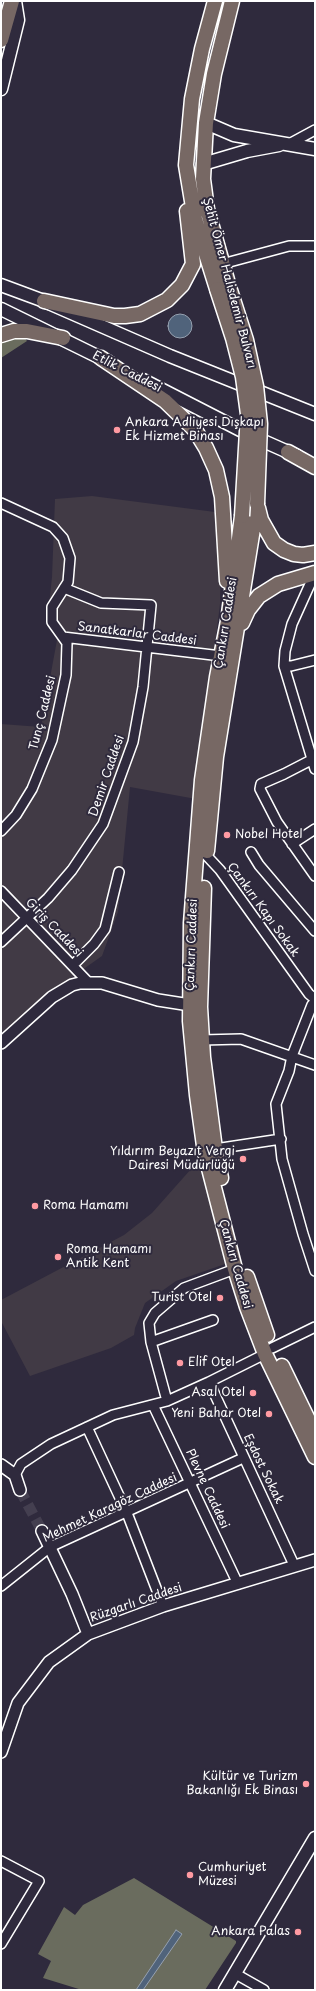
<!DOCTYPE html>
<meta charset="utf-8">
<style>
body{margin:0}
#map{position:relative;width:316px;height:1991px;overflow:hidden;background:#2f2a3d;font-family:"Playpen Sans",sans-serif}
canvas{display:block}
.frame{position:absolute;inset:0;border:2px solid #fff;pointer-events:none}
</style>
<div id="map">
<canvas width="316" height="1991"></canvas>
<div class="frame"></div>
</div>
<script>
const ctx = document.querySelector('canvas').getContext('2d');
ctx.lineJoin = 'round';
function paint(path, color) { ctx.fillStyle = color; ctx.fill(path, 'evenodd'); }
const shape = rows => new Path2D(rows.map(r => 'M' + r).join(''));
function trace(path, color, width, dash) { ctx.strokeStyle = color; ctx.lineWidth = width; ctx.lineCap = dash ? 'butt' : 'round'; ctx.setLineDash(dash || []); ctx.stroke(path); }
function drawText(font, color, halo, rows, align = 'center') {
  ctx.font = font + ' "Playpen Sans",sans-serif'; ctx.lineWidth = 4; ctx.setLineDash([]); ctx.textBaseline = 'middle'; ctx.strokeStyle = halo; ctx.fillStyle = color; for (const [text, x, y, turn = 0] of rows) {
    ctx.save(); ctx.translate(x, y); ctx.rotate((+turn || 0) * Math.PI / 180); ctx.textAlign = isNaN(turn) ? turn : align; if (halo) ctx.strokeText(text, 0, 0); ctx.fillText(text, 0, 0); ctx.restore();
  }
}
paint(shape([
 [92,496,215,512,221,561,220,604,196,799,130,787,118,912,102,956,41,999,1,1036,1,724,41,727,57,640,51,628,48,615,52,577,55,499],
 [199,1160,228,1263,176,1281,145,1303,135,1328,134,1335,111,1348,30,1376,1,1321,1,1300,124,1235,152,1213]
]), '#413a45');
paint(shape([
 [24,337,27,341,1,358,1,342,9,338],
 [134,1878,236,1941,236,1943,205,1990,82,1990,43,1978,51,1961,38,1954,64,1907,75,1915,83,1905]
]), '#6a6c5e');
const water = shape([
 '168 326a12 12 0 1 1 24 0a12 12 0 1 1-24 0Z',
 [176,1930,182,1934,143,1990,136,1990,176,1930]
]);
paint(water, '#50637b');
trace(water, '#96a1b0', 1);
trace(shape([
 [20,1490,42,1531]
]), '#443f50', 11, [11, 5.5]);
const minor = shape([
 [291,143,315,130],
 [222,264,289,246,315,246],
 [1,503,53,527,63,538,70,558,68,582,52,607,52,622,67,643,66,675,52,740,32,789,16,815,1,831],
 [315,573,292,624,285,651,284,666,315,769],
 [63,637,221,656],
 [284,666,291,666,315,660],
 [315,758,284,774,261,784,260,789,277,822,315,876],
 [292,844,315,829],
 [251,852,259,865,315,931],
 [206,855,220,870,309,994,315,999],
 [1,891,89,983],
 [1,942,48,898,72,870,103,824,133,742,143,687,151,605,101,603,64,588],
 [73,965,94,944,105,929,119,872],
 [315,1002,312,1005,292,1056,289,1071,276,1104,282,1159,303,1234,315,1271],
 [202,1040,241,1039,315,1065],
 [215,1149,281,1139],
 [151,1342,213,1320],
 [272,1348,315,1327],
 [209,1382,294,1565],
 [167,1401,151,1342,149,1323,155,1313,184,1288,235,1269],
 [153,1405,238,1584],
 [87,1427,127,1513,163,1606],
 [15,1475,21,1464,51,1444,113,1415,167,1401,209,1382,265,1354],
 [1,1586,50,1547,243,1458],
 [1,1861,39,1881,1,1944],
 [234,1973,264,1990]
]);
const tertiary = shape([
 [1,1043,52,997,72,985,80,983,102,983,158,1000,190,1005],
 [1,1465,15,1475,20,1490],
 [42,1531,72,1594,88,1634],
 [1,1752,18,1703,49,1662,88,1634,163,1606,315,1560]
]);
const secondary = shape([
 [1,89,18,20,15,1],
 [206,123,234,135,315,149],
 [203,164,247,151,279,145],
 [1,285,44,301,170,356,315,414],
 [1,309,109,362],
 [143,380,252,436,297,456],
 [225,1990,315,1838]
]);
const primary = shape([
 [215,1,202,49,192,99,186,165,195,219,217,289],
 [1,40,12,1],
 [229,287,207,209,203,179,206,123,214,74,232,1],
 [44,301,114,316,125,316,140,314,167,300,182,285,193,264,187,211],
 [1,335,14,331,27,331,63,338],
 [101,358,165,401,195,430,206,448,216,470,222,497,227,581],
 [288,452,315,467],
 [258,508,261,520,274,543,284,550,294,554,303,555,315,553],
 [242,516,228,621,217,677,202,780,191,923,190,1021,197,1095,205,1153,235,1269,247,1307,265,1354,315,1457],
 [242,623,248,610,259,596,278,584,315,573],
 [207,851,216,757,257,504],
 [204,888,200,1007,203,1057,215,1149,221,1178],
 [247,1277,267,1335],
 [282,1366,315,1434]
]);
trace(minor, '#fff', 12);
trace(tertiary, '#fff', 14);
trace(secondary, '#fff', 15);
trace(primary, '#fff', 17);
trace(minor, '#2f2a3d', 9);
trace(tertiary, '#2f2a3d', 11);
trace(secondary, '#2f2a3d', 12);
trace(primary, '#776864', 14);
const primaryBridge = shape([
 [229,287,246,340,256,386,260,424,257,504],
 [217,289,233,338,243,377,248,414,242,516]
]);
trace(primaryBridge, '#fff', 17, []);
trace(primaryBridge, '#776864', 14);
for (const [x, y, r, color] of [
 [117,430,4,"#ff9aa2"],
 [227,835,4,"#ff9aa2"],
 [243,1159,4,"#ff9aa2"],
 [35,1206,4,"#ff9aa2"],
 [58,1257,4,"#ff9aa2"],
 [220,1298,4,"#ff9aa2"],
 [180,1363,4,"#ff9aa2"],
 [253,1393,4,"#ff9aa2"],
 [269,1414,4,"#ff9aa2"],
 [306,1784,4,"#ff9aa2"],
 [190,1875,4,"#ff9aa2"],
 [298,1932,4,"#ff9aa2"]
]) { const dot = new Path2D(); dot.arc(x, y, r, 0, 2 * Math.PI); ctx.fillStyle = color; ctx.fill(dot); trace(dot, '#2f2a3d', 1.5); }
drawText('12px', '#fff', '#2f2a3d', [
 ["Şehit Ömer Halisdemir Bulvarı",229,283,75],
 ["Etlik Caddesi",127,372,27],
 ["Çankırı Caddesi",226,623,-81],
 ["Sanatkarlar Caddesi",137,634,7],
 ["Tunç Caddesi",43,713,-76],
 ["Demir Caddesi",107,776,-71],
 ["Çankırı Kapı Sokak",263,910,54],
 ["Giriş Caddesi",54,928,46],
 ["Çankırı Caddesi",192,945,-88],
 ["Çankırı Caddesi",235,1264,74],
 ["Eşdost Sokak",263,1469,64],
 ["Plevne Caddesi",207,1489,65],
 ["Mehmet Karagöz Caddesi",110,1508,-25],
 ["Rüzgarlı Caddesi",136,1603,-19]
]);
drawText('12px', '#fff', '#2f2a3d', [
 ["Ankara Adliyesi Dışkapı",125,423],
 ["Ek Hizmet Binası",125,437],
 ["Nobel Hotel",235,835],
 ["Yıldırım Beyazıt Vergi",235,1152,"right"],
 ["Dairesi Müdürlüğü",235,1166,"right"],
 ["Roma Hamamı",43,1206],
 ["Roma Hamamı",66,1250],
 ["Antik Kent",66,1264],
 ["Turist Otel",212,1298,"right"],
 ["Elif Otel",188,1363],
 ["Asal Otel",245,1393,"right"],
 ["Yeni Bahar Otel",261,1414,"right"],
 ["Kültür ve Turizm",298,1777,"right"],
 ["Bakanlığı Ek Binası",298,1791,"right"],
 ["Cumhuriyet",198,1868],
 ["Müzesi",198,1882],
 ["Ankara Palas",290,1932,"right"]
], 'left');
</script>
